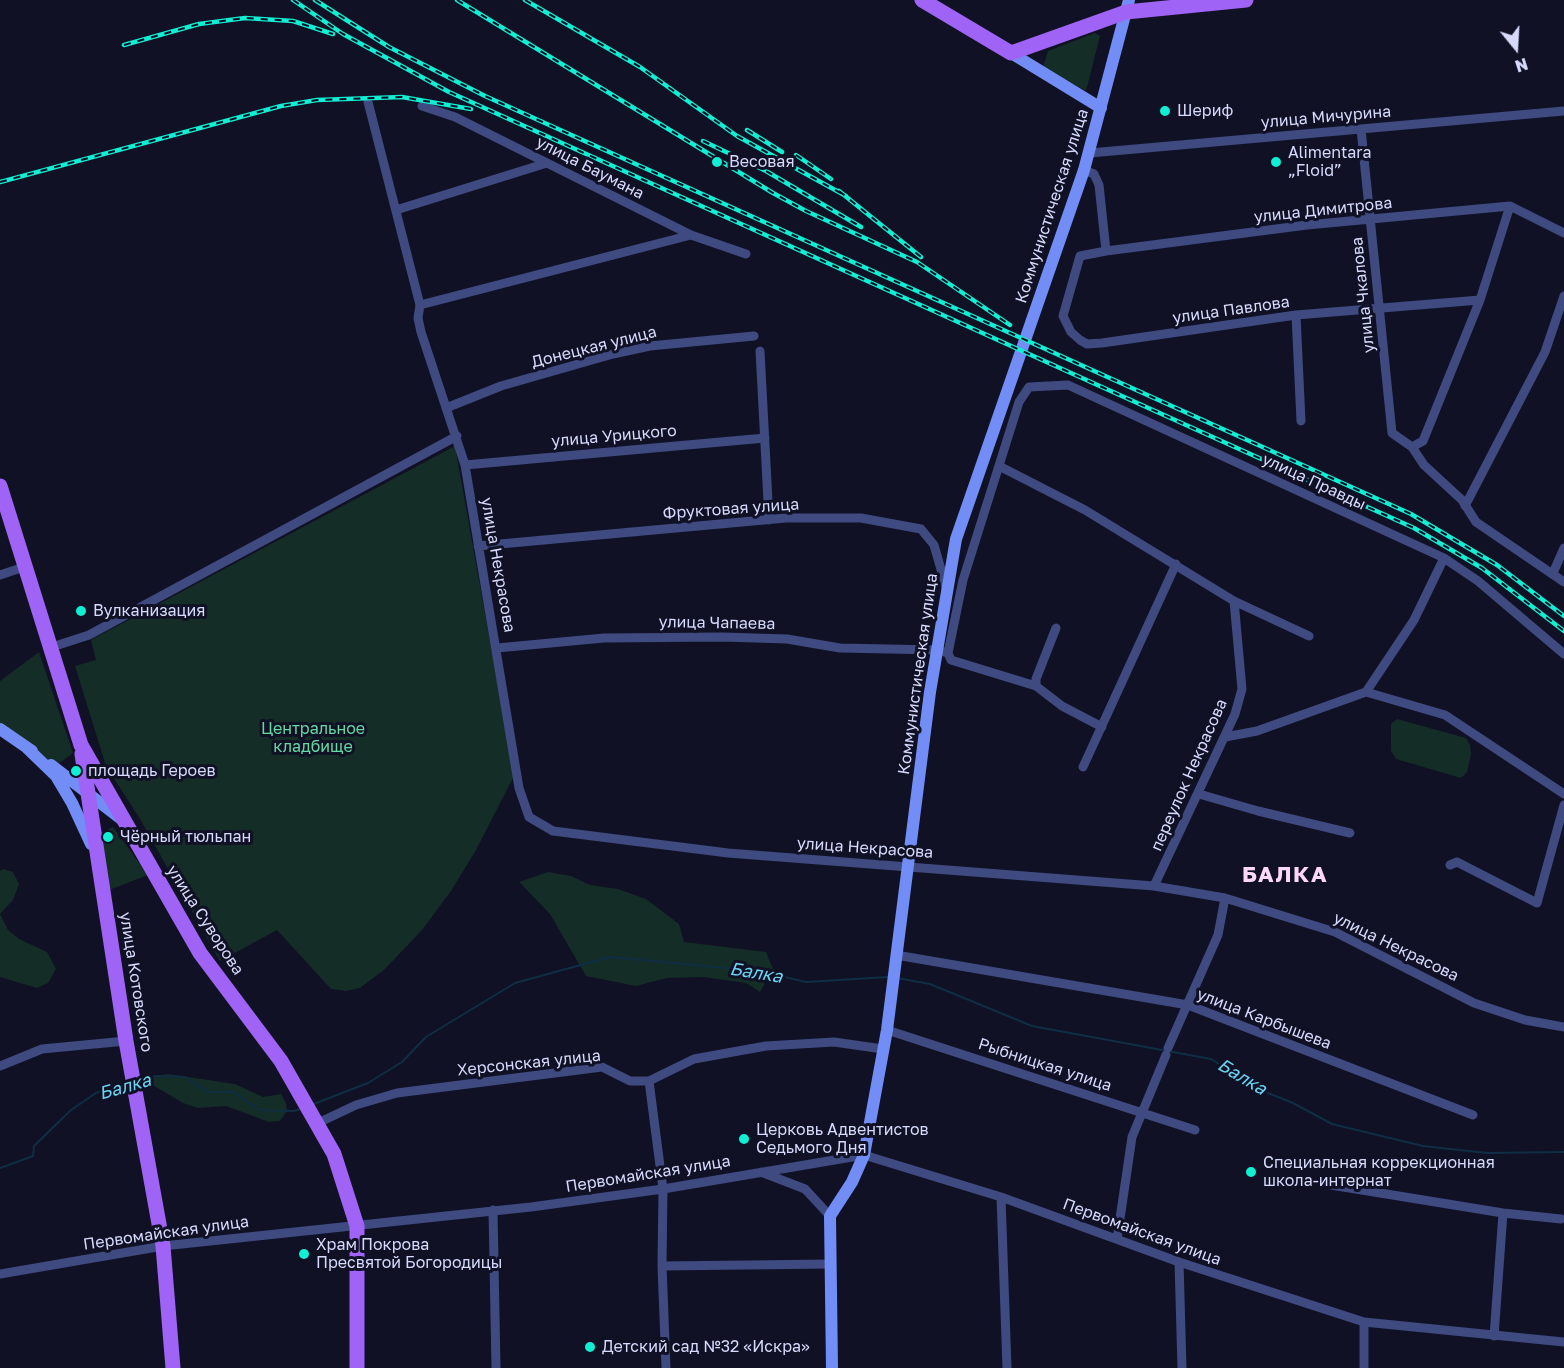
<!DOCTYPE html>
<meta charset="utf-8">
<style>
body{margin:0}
#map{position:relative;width:1564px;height:1368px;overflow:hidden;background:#101124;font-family:"Golos Text",sans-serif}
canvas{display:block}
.north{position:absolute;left:1486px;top:18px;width:60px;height:60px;-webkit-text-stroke:4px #101124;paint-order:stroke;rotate:162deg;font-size:16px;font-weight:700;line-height:24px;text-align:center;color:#d6dafc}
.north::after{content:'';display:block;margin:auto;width:21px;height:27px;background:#d6dafc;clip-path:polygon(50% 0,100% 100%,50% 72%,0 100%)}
</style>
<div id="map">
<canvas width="1564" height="1368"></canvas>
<div class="north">N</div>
</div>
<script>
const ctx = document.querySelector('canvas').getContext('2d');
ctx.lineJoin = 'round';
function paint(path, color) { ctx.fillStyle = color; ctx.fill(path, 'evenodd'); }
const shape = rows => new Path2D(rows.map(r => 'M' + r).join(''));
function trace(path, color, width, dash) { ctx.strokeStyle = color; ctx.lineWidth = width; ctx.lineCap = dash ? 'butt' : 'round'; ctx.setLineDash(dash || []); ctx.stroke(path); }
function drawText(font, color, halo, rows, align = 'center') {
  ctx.font = font + ' "Golos Text",sans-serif'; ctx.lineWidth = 6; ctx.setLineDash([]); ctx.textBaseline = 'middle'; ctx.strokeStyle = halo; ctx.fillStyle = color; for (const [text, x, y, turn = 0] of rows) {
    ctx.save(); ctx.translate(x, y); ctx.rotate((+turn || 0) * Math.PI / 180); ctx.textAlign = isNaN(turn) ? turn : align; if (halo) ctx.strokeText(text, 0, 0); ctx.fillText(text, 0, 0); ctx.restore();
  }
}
paint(shape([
 [1095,33,1100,36,1086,91,1043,67,1048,51],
 [455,446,514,776,476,850,451,891,422,930,385,969,360,988,346,991,331,989,277,930,220,961,140,819,106,766,75,666,96,660,91,640],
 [39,652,73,753,54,767,0,728,0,681],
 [1397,719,1466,738,1470,745,1471,754,1467,772,1461,778,1396,759,1391,751,1391,724],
 [113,827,148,875,109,890,101,833],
 [3,869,13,872,19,884,13,900,0,914,8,930,19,939,47,952,56,969,48,983,37,988,0,977,0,871],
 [548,872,571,876,590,885,618,889,646,899,679,924,684,942,766,952,773,969,760,992,746,983,703,977,667,978,636,986,586,976,550,914,519,882],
 [168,1074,235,1084,263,1097,281,1094,286,1103,287,1111,280,1121,269,1122,226,1106,198,1108,183,1103,149,1083,152,1076]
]), '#142d27');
trace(shape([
 [897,978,930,984,1032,1026,1211,1059,1263,1091,1293,1103,1332,1124,1423,1146,1487,1153,1564,1152],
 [139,1078,157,1076,185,1077,208,1092,233,1092,260,1110,294,1111,300,1109],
 [311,1105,368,1083,402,1062,426,1037,515,983,610,957,759,971,806,982,888,977],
 [0,1168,33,1156,34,1146,71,1110,96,1093,128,1081]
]), '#0f2e44', 2);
trace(shape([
 [368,102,420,305,418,318,421,332,465,465,519,788,529,817,553,831,728,853,1154,886,1225,898,1335,932,1474,1003,1525,1020,1564,1027],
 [422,106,455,117,691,235,746,254],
 [1361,129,1392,433,1412,447],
 [1090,153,1564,111],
 [1084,170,1094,174,1099,185,1106,251],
 [396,210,547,163],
 [1480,300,1296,315,1102,343,1087,344,1080,340,1071,332,1063,316,1080,256,1106,251,1307,225,1510,206,1564,233],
 [420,305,691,235],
 [1296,315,1301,421],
 [760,351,769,520],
 [446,408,501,386,613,354,650,346,754,336],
 [1412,447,1423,441,1480,300,1510,206],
 [1412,447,1424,465,1462,500,1476,522,1564,582],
 [465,465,765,438],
 [999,466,1085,510,1234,601,1309,636],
 [1465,506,1545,352,1564,296],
 [478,546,786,518,861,518,921,529,934,545,946,587],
 [1553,573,1564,548],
 [0,575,27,566],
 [1056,628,1036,679,1036,686,1062,706,1102,727],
 [52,647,89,635,457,436],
 [497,648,604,638,722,637,787,639,840,648,937,650,948,653,963,580,1019,402,1029,387,1068,385,1444,558,1478,581,1564,654],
 [948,653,951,660,1036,686],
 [1366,692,1445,715,1564,794],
 [1225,737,1257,731,1366,692,1414,620,1444,558],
 [1083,767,1176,564],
 [1199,794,1258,811,1350,833],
 [1450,865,1457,862,1537,903,1564,805],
 [1154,886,1235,714,1242,689,1234,601],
 [896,955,1188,1005,1473,1115],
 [887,1030,1195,1130],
 [1168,1048,1218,935,1225,898],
 [0,1066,42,1049,126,1041],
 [649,1081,663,1189,662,1266,666,1368],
 [318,1123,356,1105,397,1093,602,1067,630,1081,649,1081,694,1059,766,1046,834,1042,883,1049],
 [761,1172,805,1189,830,1216],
 [1331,1185,1503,1213,1561,1219],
 [1001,1197,1007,1368],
 [493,1210,496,1368],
 [1117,1239,1132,1137,1166,1055],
 [1179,1262,1182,1368],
 [662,1266,831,1264],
 [0,1274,163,1246,531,1207,663,1189,864,1155,1001,1197,1179,1262,1364,1322,1564,1342],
 [1364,1322,1364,1368],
 [1494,1336,1503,1213]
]), '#3e4a80', 9);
trace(shape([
 [1011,53,1101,108],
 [0,729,32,751],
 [26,747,56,776,72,803,91,844],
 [51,765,120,818],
 [832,1368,830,1216,852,1182,864,1155,887,1030,930,692,956,539,1084,170,1129,0]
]), '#738df6', 12);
trace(shape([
 [922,0,1011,53,1126,12,1246,0],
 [0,486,81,745,200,953,281,1061,334,1154,357,1226,357,1368],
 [82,754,126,1041,163,1246,173,1368]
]), '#9f64f5', 15);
const rail = shape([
 [293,0,343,34,449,92,1414,528,1482,568,1564,631],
 [315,0,389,47,485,96,1411,514,1497,565,1564,616],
 [457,0,773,193,806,211,917,262,1010,325],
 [525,0,640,67,737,136,846,196],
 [124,45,199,24,245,18,293,21,333,34],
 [747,130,782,152],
 [703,141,766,171,861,227],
 [796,155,831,179],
 [0,182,281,106,317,100,402,97,471,109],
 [839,191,921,257]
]);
trace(rail, '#10eed3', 4.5);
trace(rail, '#101124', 2, [7]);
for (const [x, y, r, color] of [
 [1165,111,6,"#10eed3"],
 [717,162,6,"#10eed3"],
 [1276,162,6,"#10eed3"],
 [81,611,6,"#10eed3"],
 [76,771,6,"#10eed3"],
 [108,837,6,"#10eed3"],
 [744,1139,6,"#10eed3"],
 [1251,1172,6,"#10eed3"],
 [304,1254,6,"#10eed3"],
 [590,1347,6,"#10eed3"]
]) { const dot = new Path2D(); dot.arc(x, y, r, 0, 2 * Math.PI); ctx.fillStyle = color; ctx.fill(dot); trace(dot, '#101124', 2); }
drawText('16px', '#d6dafc', '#101124', [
 ["Шериф",1177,111],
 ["Alimentara",1288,153],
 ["„Floid”",1288,171],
 ["Весовая",729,162],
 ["Вулканизация",93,611],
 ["площадь Героев",88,771],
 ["Чёрный тюльпан",120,837],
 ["Церковь Адвентистов",756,1130],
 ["Седьмого Дня",756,1148],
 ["Специальная коррекционная",1263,1163],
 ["школа-интернат",1263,1181],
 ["Храм Покрова",316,1245],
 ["Пресвятой Богородицы",316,1263],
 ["Детский сад №32 «Искра»",602,1347]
], 'left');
drawText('16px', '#d6dafc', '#101124', [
 ["улица Мичурина",1326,117,-5],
 ["улица Баумана",590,168,27],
 ["Коммунистическая улица",1052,206,-72],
 ["улица Димитрова",1323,210,-6],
 ["улица Чкалова",1363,295,-96],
 ["улица Павлова",1231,310,-8],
 ["Донецкая улица",594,347,-14],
 ["улица Урицкого",614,436,-5],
 ["улица Правды",1314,482,25],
 ["Фруктовая улица",731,509,-4],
 ["улица Некрасова",498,565,80],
 ["улица Чапаева",717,623,1],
 ["Коммунистическая улица",918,674,-82],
 ["переулок Некрасова",1189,775,-66],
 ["улица Некрасова",865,848,4],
 ["улица Суворова",205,920,57],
 ["улица Некрасова",1396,947,26],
 ["улица Котовского",136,982,81],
 ["улица Карбышева",1264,1019,21],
 ["Херсонская улица",529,1063,-6],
 ["Рыбницкая улица",1045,1065,18],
 ["Первомайская улица",648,1174,-9],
 ["Первомайская улица",1142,1232,20],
 ["Первомайская улица",166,1233,-8]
]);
drawText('16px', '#66d8a2', '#101124', [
 ["Центральное",313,729],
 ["кладбище",313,747]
]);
drawText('italic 18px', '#6bd4f5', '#101124', [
 ["Балка",756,973,9],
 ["Балка",1242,1077,31],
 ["Балка",125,1087,-16]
]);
ctx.letterSpacing = '1.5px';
drawText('bold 22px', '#fcd8f7', '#101124', [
 ["БАЛКА",1285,875]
]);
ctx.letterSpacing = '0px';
</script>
